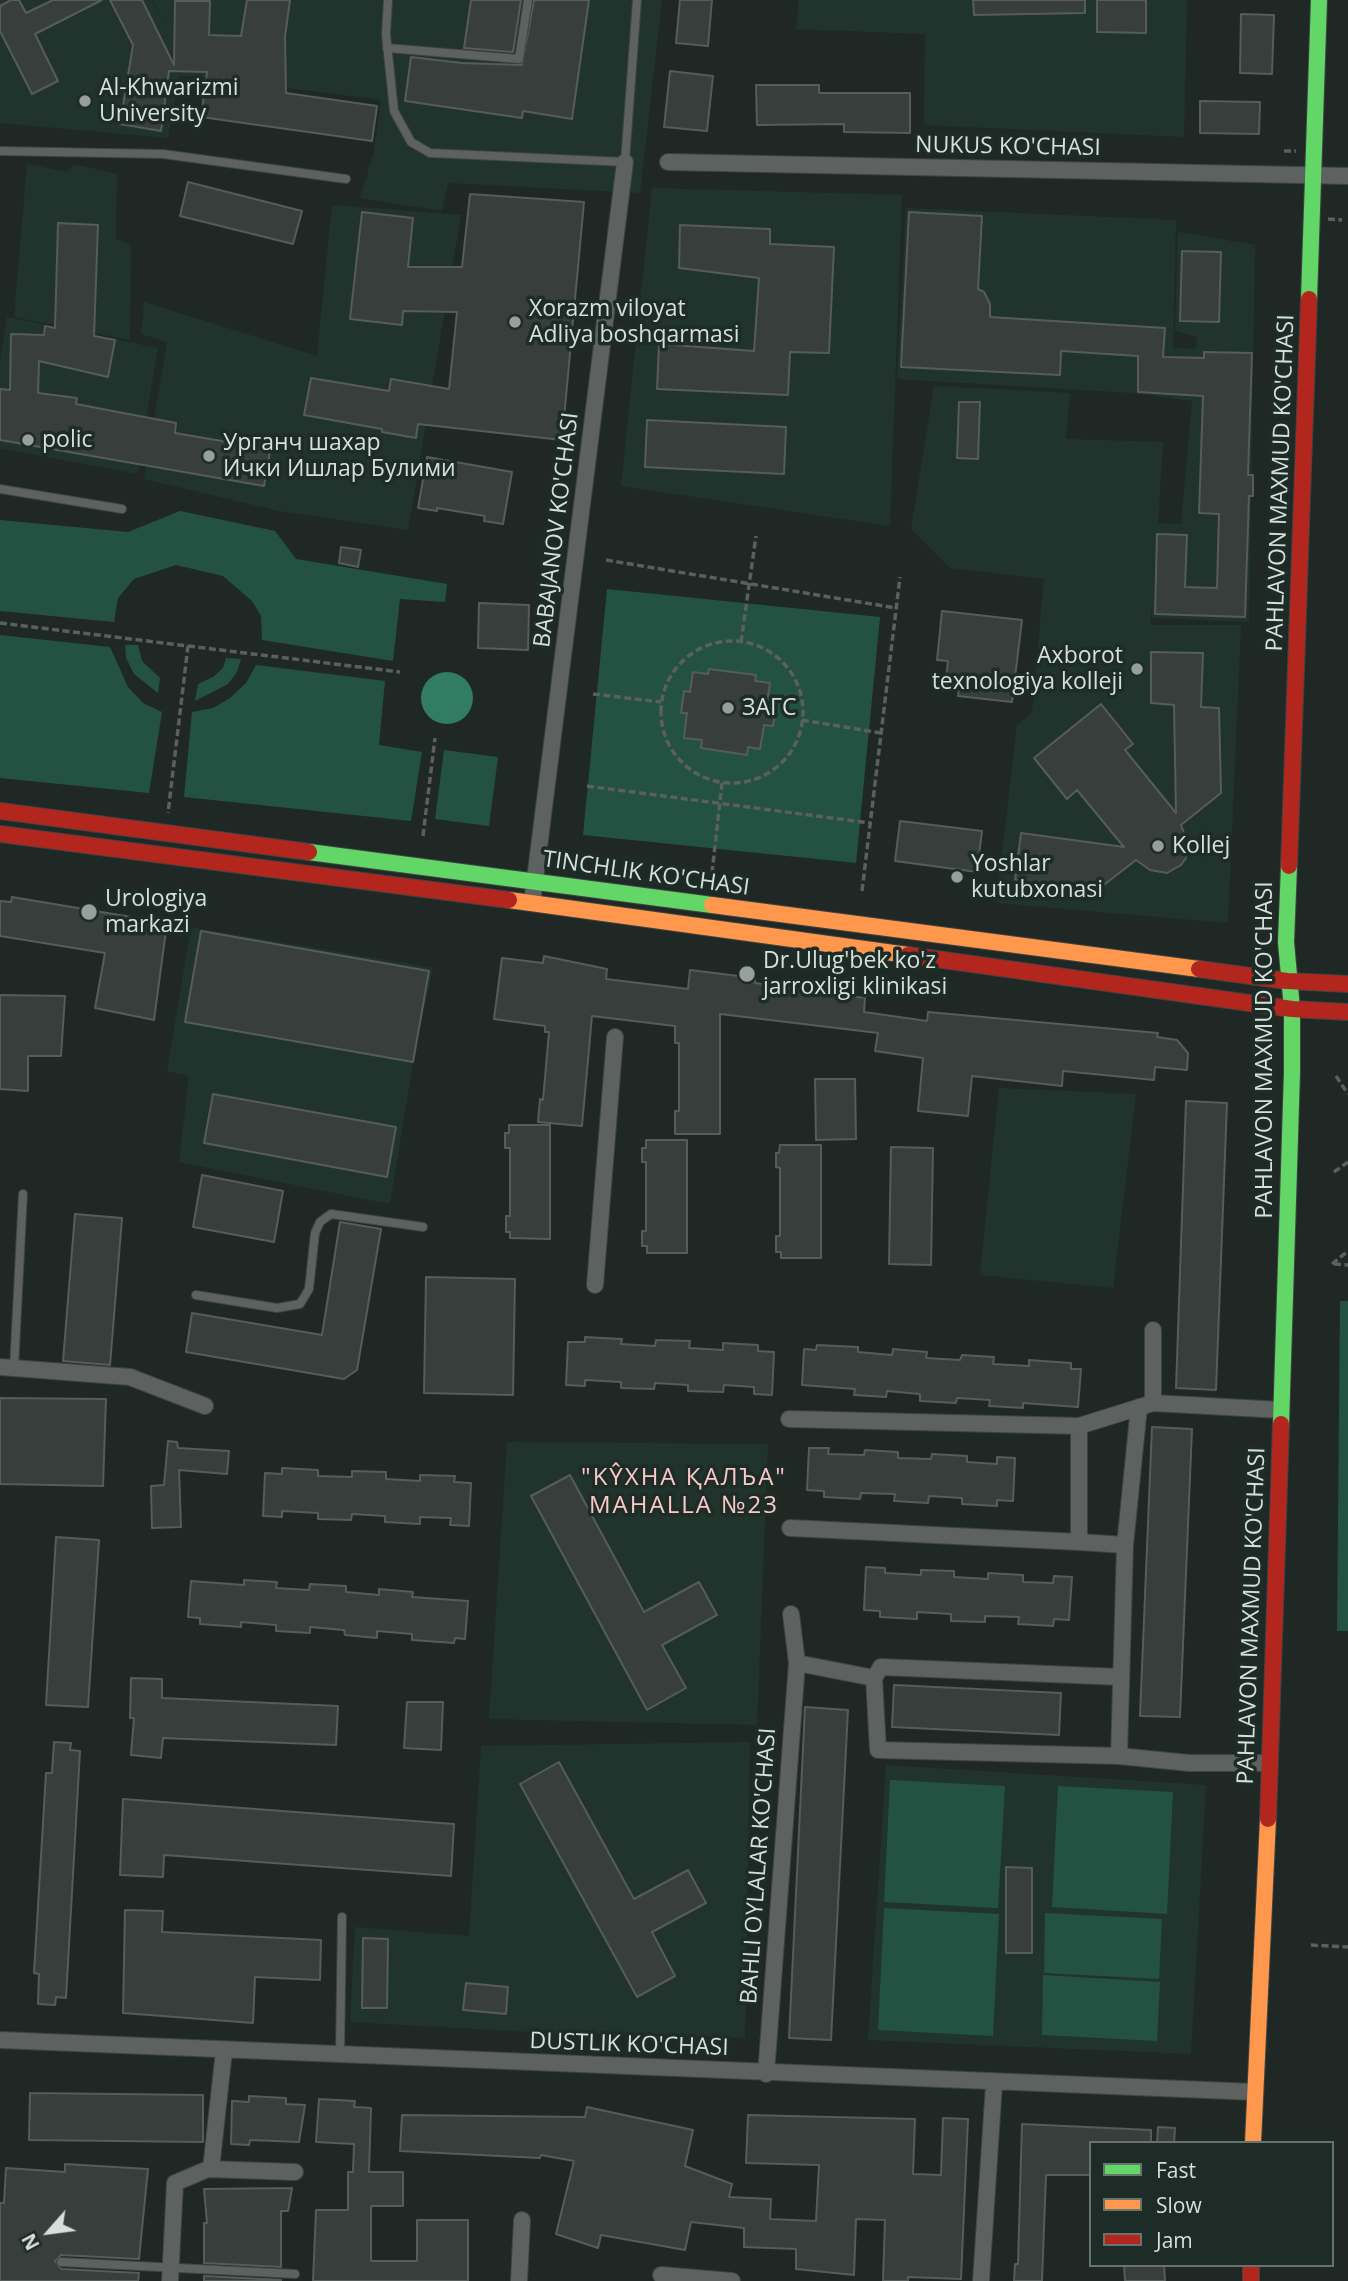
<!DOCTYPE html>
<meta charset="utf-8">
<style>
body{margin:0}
#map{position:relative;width:1348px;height:2281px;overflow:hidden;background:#202825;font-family:"Open Sans",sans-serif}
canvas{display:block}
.legend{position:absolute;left:1089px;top:2141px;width:245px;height:126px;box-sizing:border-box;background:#1d2c26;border:2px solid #67746e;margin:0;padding:9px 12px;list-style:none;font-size:21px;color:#d6dfdb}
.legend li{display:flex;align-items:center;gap:14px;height:35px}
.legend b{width:35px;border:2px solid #67746e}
.north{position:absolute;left:14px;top:2197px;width:70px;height:70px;-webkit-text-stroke:5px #1d2c26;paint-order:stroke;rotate:242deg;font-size:19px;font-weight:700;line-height:28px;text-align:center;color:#d6dfdb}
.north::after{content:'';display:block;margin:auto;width:24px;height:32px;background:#d6dfdb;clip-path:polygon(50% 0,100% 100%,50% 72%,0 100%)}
</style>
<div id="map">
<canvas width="1348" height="2281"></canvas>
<ul class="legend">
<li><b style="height:9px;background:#63d668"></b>Fast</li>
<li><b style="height:9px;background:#ff974d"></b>Slow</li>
<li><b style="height:9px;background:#b3261e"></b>Jam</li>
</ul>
<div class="north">N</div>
</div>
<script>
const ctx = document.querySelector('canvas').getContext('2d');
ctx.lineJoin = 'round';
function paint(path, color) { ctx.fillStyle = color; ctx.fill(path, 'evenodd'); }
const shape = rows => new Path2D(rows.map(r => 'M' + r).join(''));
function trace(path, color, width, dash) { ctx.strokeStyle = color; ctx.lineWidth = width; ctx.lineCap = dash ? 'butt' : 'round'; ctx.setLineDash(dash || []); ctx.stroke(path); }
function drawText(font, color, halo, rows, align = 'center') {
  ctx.font = font + ' "Open Sans",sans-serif'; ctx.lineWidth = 7; ctx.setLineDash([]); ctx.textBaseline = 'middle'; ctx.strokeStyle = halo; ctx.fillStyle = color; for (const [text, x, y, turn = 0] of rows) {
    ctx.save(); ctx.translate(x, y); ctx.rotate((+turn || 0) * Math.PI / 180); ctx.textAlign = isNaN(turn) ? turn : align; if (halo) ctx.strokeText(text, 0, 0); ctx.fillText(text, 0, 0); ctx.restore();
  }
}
paint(shape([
 [0,0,152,0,169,32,153,0,662,0,640,193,448,183,442,211,360,198,374,152,381,100,195,76,179,76,168,138,0,123],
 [799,0,1187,0,1184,137,924,125,925,34,796,29],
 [27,164,67,172,74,164,117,174,116,238,131,246,130,340,14,317],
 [652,188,902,195,890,526,621,486],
 [332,205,461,215,408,530,279,511,144,479,167,342,141,334,144,302,317,356],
 [906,208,1176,220,1173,348,1196,349,1197,337,1175,331,1178,232,1255,245,1249,622,1152,618,1152,604,1150,625,1241,625,1228,923,996,903,1017,725,1032,712,1044,579,950,568,911,529,934,386,1070,393,1066,439,1163,442,1158,523,1181,524,1192,401,1132,393,897,379],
 [7,317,158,348,137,474,0,448,0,363],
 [191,927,433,968,413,1062,390,1204,179,1162,189,1076,167,1071],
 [999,1088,1136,1094,1113,1288,980,1275],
 [507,1442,768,1444,757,1725,489,1719],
 [750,1742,745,2038,549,2033,350,2022,355,1927,469,1936,481,1746],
 [886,1765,1206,1785,1191,2054,868,2040]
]), '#20342d');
paint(shape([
 [180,511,275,531,296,559,447,584,445,602,400,599,393,661,262,640,261,616,252,601,223,576,176,565,134,579,118,598,114,622,0,611,0,520,128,532],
 [607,589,880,617,856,863,583,835],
 [0,635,110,647,128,687,143,703,162,712,149,793,0,778],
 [125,645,138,645,142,661,160,678,158,693,134,674,126,658],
 [226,658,241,659,237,672,228,684,195,701,198,684,213,677,223,668],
 [256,665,385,681,379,745,422,752,411,821,184,797,192,712,213,708,230,698,246,683],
 [444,750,498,757,489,826,435,819],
 [1340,1301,1348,1301,1348,1631,1337,1631],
 [890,1780,1005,1786,998,1908,884,1902],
 [1058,1786,1173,1792,1167,1914,1052,1907],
 [884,1908,999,1914,993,2036,878,2030],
 [1045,1913,1162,1919,1159,1979,1044,1973],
 [1043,1975,1160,1982,1157,2041,1042,2035]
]), '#245242');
paint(shape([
 '421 698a26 26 0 1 1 52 0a26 26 0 1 1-52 0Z'
]), '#327c64');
const building = shape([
 [11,0,19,0,26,13,53,0,102,0,35,34,58,81,32,94,0,31,0,6,11,0],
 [110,0,142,0,174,65,175,1,210,1,209,35,241,36,247,0,290,0,285,37,286,93,377,106,372,141,201,117,207,72,169,71,161,131,120,124,133,45,110,0],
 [471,0,521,0,513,52,464,48,471,0],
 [534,0,589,0,572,119,523,111,522,118,405,101,411,57,462,63,522,65,534,0],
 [680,0,712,0,708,46,676,43,680,0],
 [973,0,1085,0,1085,13,974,15,973,0],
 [1097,0,1146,0,1146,33,1097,32,1097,0],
 [1241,14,1274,15,1272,74,1240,73,1241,14],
 [670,71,713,76,707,131,664,127,670,71],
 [756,85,819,85,819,93,910,93,910,133,844,132,844,124,757,125,756,85],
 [1200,101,1260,102,1259,134,1200,133,1200,101],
 [188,182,302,211,293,244,180,216,188,182],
 [470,194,584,202,562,440,418,424,416,438,382,432,382,429,304,415,311,378,389,391,391,379,449,389,457,312,403,311,402,325,350,319,362,212,413,218,408,267,462,267,470,194],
 [909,212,982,216,978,289,984,292,990,304,990,317,1165,328,1163,357,1204,358,1204,352,1252,353,1248,475,1253,475,1253,496,1249,496,1245,617,1155,614,1157,534,1187,535,1185,587,1217,588,1219,514,1199,513,1203,396,1138,392,1138,356,1061,351,1060,375,901,367,909,212],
 [58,223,98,225,94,336,115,340,108,377,39,361,38,393,77,398,76,404,176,423,175,433,251,446,253,437,272,440,264,486,0,440,0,389,10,390,11,334,44,335,45,326,55,328,58,223],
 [680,225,770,229,770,244,834,247,829,353,790,352,788,395,657,389,659,344,754,351,759,278,679,268,680,225],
 [1182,251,1221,252,1219,322,1180,321,1182,251],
 [959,402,980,402,978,459,957,458,959,402],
 [647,420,786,427,784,474,645,467,647,420],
 [427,457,512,472,503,524,484,521,485,516,437,508,437,511,418,508,427,457],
 [341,547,361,550,358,567,339,563,341,547],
 [479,603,529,605,528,650,478,648,479,603],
 [942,611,1022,620,1012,702,958,696,960,679,946,678,948,661,937,660,942,611],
 [1151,652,1203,653,1201,707,1219,708,1221,793,1181,825,1187,841,1186,858,1181,865,1167,873,1150,870,1136,860,1096,891,1015,880,1021,833,1124,847,1077,790,1067,799,1034,758,1101,704,1133,744,1125,750,1176,813,1174,705,1151,703,1151,652],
 [709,669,756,675,755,681,770,683,767,703,776,704,773,726,764,725,760,749,748,747,747,755,701,748,702,740,684,738,687,713,681,713,684,691,690,692,693,672,708,674,709,669],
 [900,821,982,831,977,872,895,861,900,821],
 [12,897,167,923,154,1020,95,1008,105,953,0,936,0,901,11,902,12,897],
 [201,931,429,971,413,1062,185,1022,201,931],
 [544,956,607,969,606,979,688,989,690,970,755,978,755,983,865,998,864,1012,927,1021,928,1012,1158,1033,1157,1037,1177,1040,1188,1053,1187,1070,1155,1067,1154,1080,1063,1071,1062,1086,972,1076,968,1116,918,1111,923,1058,875,1051,878,1033,720,1014,720,1134,675,1134,675,1111,679,1111,679,1043,675,1043,675,1026,592,1016,582,1126,538,1122,540,1099,543,1100,549,1032,545,1032,545,1026,494,1019,502,958,543,963,544,956],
 [0,995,65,996,61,1056,28,1056,28,1091,0,1089,0,995],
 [815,1079,855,1079,856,1139,816,1140,815,1079],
 [213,1094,396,1127,387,1177,204,1143,213,1094],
 [1186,1101,1227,1103,1216,1390,1176,1388,1186,1101],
 [509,1125,550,1125,550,1239,510,1238,510,1232,506,1232,506,1216,510,1216,510,1148,505,1148,505,1133,509,1133,509,1125],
 [646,1140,687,1140,687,1253,647,1253,647,1246,642,1246,642,1231,646,1231,646,1162,642,1162,642,1148,646,1148,646,1140],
 [780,1145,821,1145,821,1258,781,1258,781,1252,776,1252,776,1236,780,1236,780,1168,776,1167,776,1153,779,1153,780,1145],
 [891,1147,933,1148,931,1265,889,1264,891,1147],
 [202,1175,283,1191,274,1242,193,1227,202,1175],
 [75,1214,122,1218,110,1365,63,1361,75,1214],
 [340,1222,381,1229,357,1370,344,1379,186,1352,192,1313,322,1335,340,1222],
 [426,1277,515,1279,513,1395,424,1393,426,1277],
 [585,1337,622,1339,621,1344,655,1346,656,1340,690,1341,689,1348,723,1350,723,1343,758,1345,758,1351,774,1352,772,1395,754,1394,754,1387,724,1385,723,1392,688,1391,688,1385,655,1383,654,1389,621,1388,621,1382,585,1380,585,1386,566,1385,568,1342,585,1342,585,1337],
 [817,1345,858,1347,858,1352,892,1355,893,1349,927,1352,926,1358,960,1360,962,1355,994,1357,993,1364,1029,1366,1029,1360,1071,1363,1071,1369,1081,1369,1078,1407,1023,1403,1023,1408,989,1406,990,1400,957,1398,956,1403,920,1401,920,1394,887,1391,886,1397,854,1395,855,1389,802,1385,804,1349,816,1350,817,1345],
 [0,1398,106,1399,103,1486,0,1484,0,1398],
 [1152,1427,1192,1429,1180,1717,1140,1716,1152,1427],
 [168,1441,177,1442,178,1448,229,1451,227,1474,179,1470,181,1527,152,1528,151,1486,164,1485,168,1441],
 [809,1448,829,1448,828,1454,864,1455,865,1450,898,1452,898,1458,931,1459,932,1454,967,1456,967,1462,997,1464,997,1457,1015,1458,1013,1501,997,1500,997,1506,962,1504,962,1498,929,1496,928,1503,894,1501,895,1494,861,1493,860,1499,824,1497,824,1491,807,1490,809,1448],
 [282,1468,318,1470,318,1476,352,1477,352,1471,386,1472,386,1479,420,1481,420,1475,455,1476,454,1482,471,1483,469,1526,450,1525,451,1518,420,1517,420,1524,385,1522,385,1516,352,1514,351,1520,318,1519,318,1513,282,1511,282,1517,263,1516,265,1473,282,1474,282,1468],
 [570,1475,644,1612,699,1582,717,1615,662,1645,686,1688,647,1710,531,1496,570,1475],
 [56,1537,99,1540,88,1707,46,1705,56,1537],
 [866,1567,885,1568,885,1573,921,1575,921,1570,954,1571,954,1577,988,1579,988,1573,1023,1575,1023,1582,1053,1583,1054,1576,1072,1577,1069,1620,1054,1619,1053,1626,1018,1624,1019,1617,985,1616,985,1622,951,1621,951,1614,917,1612,917,1619,880,1617,880,1611,864,1610,866,1567],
 [244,1580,277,1582,276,1588,309,1590,310,1584,346,1586,346,1592,379,1595,379,1589,413,1592,412,1597,468,1601,465,1639,455,1638,454,1643,412,1640,412,1634,377,1631,377,1638,345,1635,344,1630,310,1627,310,1633,276,1631,276,1625,241,1622,241,1627,200,1624,200,1618,188,1617,191,1581,244,1585,244,1580],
 [131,1678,162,1679,162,1698,338,1706,336,1745,163,1738,161,1758,131,1755,134,1718,130,1718,131,1678],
 [894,1685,1061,1693,1059,1735,892,1727,894,1685],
 [407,1702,443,1702,441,1750,404,1748,407,1702],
 [805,1707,848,1710,831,2040,789,2038,805,1707],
 [54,1742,71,1743,70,1750,80,1751,66,1998,56,1997,55,2005,38,2004,39,1974,34,1973,46,1773,52,1773,54,1742],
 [559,1762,634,1899,688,1870,706,1903,652,1932,675,1976,637,1997,520,1784,559,1762],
 [123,1799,454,1824,451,1876,164,1855,163,1877,120,1875,123,1799],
 [1006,1867,1032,1868,1032,1953,1006,1953,1006,1867],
 [125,1910,163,1911,162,1932,321,1940,320,1980,255,1977,253,2023,123,2013,125,1910],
 [363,1938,388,1939,387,2008,362,2008,363,1938],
 [466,1983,508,1987,506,2014,463,2010,466,1983],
 [30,2093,203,2095,203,2142,29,2140,30,2093],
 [249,2096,286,2098,286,2104,305,2105,299,2142,250,2140,249,2145,231,2144,232,2101,249,2102,249,2096],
 [319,2099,355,2101,354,2107,371,2108,369,2172,403,2172,403,2206,371,2206,371,2261,417,2261,417,2220,468,2220,468,2281,313,2281,316,2210,348,2210,348,2172,353,2172,354,2144,316,2142,319,2099],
 [587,2107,693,2130,685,2166,732,2184,729,2197,771,2199,770,2219,816,2221,819,2165,746,2163,748,2115,915,2119,913,2174,941,2175,943,2118,968,2119,961,2279,908,2277,908,2281,883,2281,885,2220,856,2219,854,2275,796,2269,796,2249,744,2247,744,2228,691,2222,685,2250,601,2235,598,2248,556,2234,574,2161,541,2155,540,2158,400,2151,402,2115,585,2117,587,2107],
 [1022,2124,1151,2130,1151,2143,1091,2143,1091,2175,1046,2175,1042,2281,1014,2281,1015,2264,1018,2264,1022,2124],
 [1158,2127,1175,2128,1174,2143,1157,2143,1158,2127],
 [65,2164,148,2169,139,2259,61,2255,55,2261,61,2269,139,2273,138,2281,0,2281,0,2203,4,2203,6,2168,65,2172,65,2164],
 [292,2188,288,2211,281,2211,281,2267,204,2263,204,2223,207,2223,204,2189,292,2188],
 [1124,2265,1164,2265,1165,2281,1125,2281,1124,2265],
 [204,2276,281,2280,281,2281,204,2281,204,2276]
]);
paint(building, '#383e3c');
trace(building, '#555c59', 2);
const lane = shape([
 [388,0,386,34,394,111,411,142,430,153,625,162,637,0],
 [387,48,519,59,528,0],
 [0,151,163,154,346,179],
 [0,489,122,509],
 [196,1295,277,1308,300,1304,309,1289,315,1233,320,1222,331,1214,423,1227],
 [14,1368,23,1194],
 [340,2054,342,1917],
 [61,2262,295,2274]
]);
const street = shape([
 [668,162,1348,176],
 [532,903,625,162],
 [595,1285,615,1037],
 [1153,1330,1153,1403,1281,1410],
 [0,1367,130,1377,205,1406],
 [789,1419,1079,1426,1153,1403],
 [790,1528,1079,1542,1079,1426],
 [1079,1542,1125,1545],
 [791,1614,797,1663],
 [874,1678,881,1667,1121,1677],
 [1119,1756,1125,1545,1139,1407],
 [0,2040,1255,2092],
 [766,2074,797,1663,874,1678,878,1750,1119,1756,1189,1763,1270,1763],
 [211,2169,224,2051],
 [170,2281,175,2183,208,2169,295,2172],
 [519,2281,522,2220],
 [731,2281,661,2275,732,2281],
 [981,2281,994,2084]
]);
const fast = shape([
 [1309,299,1319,0],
 [309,852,712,905],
 [1281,1424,1292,1072,1292,1009,1286,942,1289,866]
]);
const slow = shape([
 [509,900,908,955],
 [712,905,1199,969],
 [1253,2143,1268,1819]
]);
const jam = shape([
 [0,811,309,852],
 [0,834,509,900],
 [1289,866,1309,299],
 [908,955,1292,1009,1348,1012],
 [1199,969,1287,981,1348,984],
 [1268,1819,1281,1424],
 [1251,2265,1251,2281]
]);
trace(lane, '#3e4442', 10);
trace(street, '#3e4442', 18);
trace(fast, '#3e4442', 18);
trace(slow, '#3e4442', 18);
trace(jam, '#3e4442', 18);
trace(shape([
 [1284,151,1296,151],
 [1328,219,1342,220],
 [606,560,896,608],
 [0,623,188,646,168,813],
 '661 712a71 71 0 1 1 142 0a71 71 0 1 1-142 0Z',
 [741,642,756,536],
 [188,646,400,672],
 [593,694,661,702],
 [802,720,881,733],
 [587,786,870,823],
 [423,836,435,738],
 [712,873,722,783],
 [862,891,900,577],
 [1336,1076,1348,1094],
 [1334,1172,1348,1162],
 [1332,1264,1348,1251],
 [1334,1264,1348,1265],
 [1311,1945,1348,1947]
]), '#5b5f5d', 3.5, [7, 3.5]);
trace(lane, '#5d6160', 8);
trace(street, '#5d6160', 16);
trace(fast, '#63d668', 16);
trace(slow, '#ff974d', 16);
trace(jam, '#b3261e', 16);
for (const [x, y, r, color] of [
 [85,101,7,"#969f9b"],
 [515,322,7,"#969f9b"],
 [28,440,7,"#969f9b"],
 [209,456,7,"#969f9b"],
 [1137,669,7,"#969f9b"],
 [728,708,7,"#969f9b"],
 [1158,846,7,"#969f9b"],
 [957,877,7,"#969f9b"],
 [89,912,9,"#969f9b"],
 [747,974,9,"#969f9b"]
]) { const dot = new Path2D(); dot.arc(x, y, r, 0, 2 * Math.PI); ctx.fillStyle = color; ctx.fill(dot); trace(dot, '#1d2c26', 2.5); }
drawText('23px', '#d6dfdb', '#1d2c26', [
 ["Al-Khwarizmi",99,88],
 ["University",99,114],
 ["Xorazm viloyat",529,309],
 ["Adliya boshqarmasi",529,335],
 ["polic",42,440],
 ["Урганч шахар",223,443],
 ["Ички Ишлар Булими",223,469],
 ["Axborot",1123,656,"right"],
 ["texnologiya kolleji",1123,682,"right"],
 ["ЗАГС",742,708],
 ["Kollej",1172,846],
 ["Yoshlar",971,864],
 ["kutubxonasi",971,890],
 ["Urologiya",105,899],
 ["markazi",105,925],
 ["Dr.Ulug'bek ko'z",763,961],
 ["jarroxligi klinikasi",763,987]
], 'left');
drawText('23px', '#d6dfdb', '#1d2c26', [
 ["NUKUS KO'CHASI",1008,147,1],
 ["PAHLAVON MAXMUD KO'CHASI",1281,483,-88],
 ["BABAJANOV KO'CHASI",557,530,-83],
 ["TINCHLIK KO'CHASI",646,874,8],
 ["PAHLAVON MAXMUD KO'CHASI",1265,1050,-90],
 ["PAHLAVON MAXMUD KO'CHASI",1252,1616,-88],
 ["BAHLI OYLALAR KO'CHASI",759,1866,-86],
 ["DUSTLIK KO'CHASI",629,2045,2]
]);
ctx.letterSpacing = '2px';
drawText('24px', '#fbc7c7', '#1d2c26', [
 ["\"KŶХНА ҚАЛЪА\"",684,1478],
 ["MAHALLA №23",684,1506]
]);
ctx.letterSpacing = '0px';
</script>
